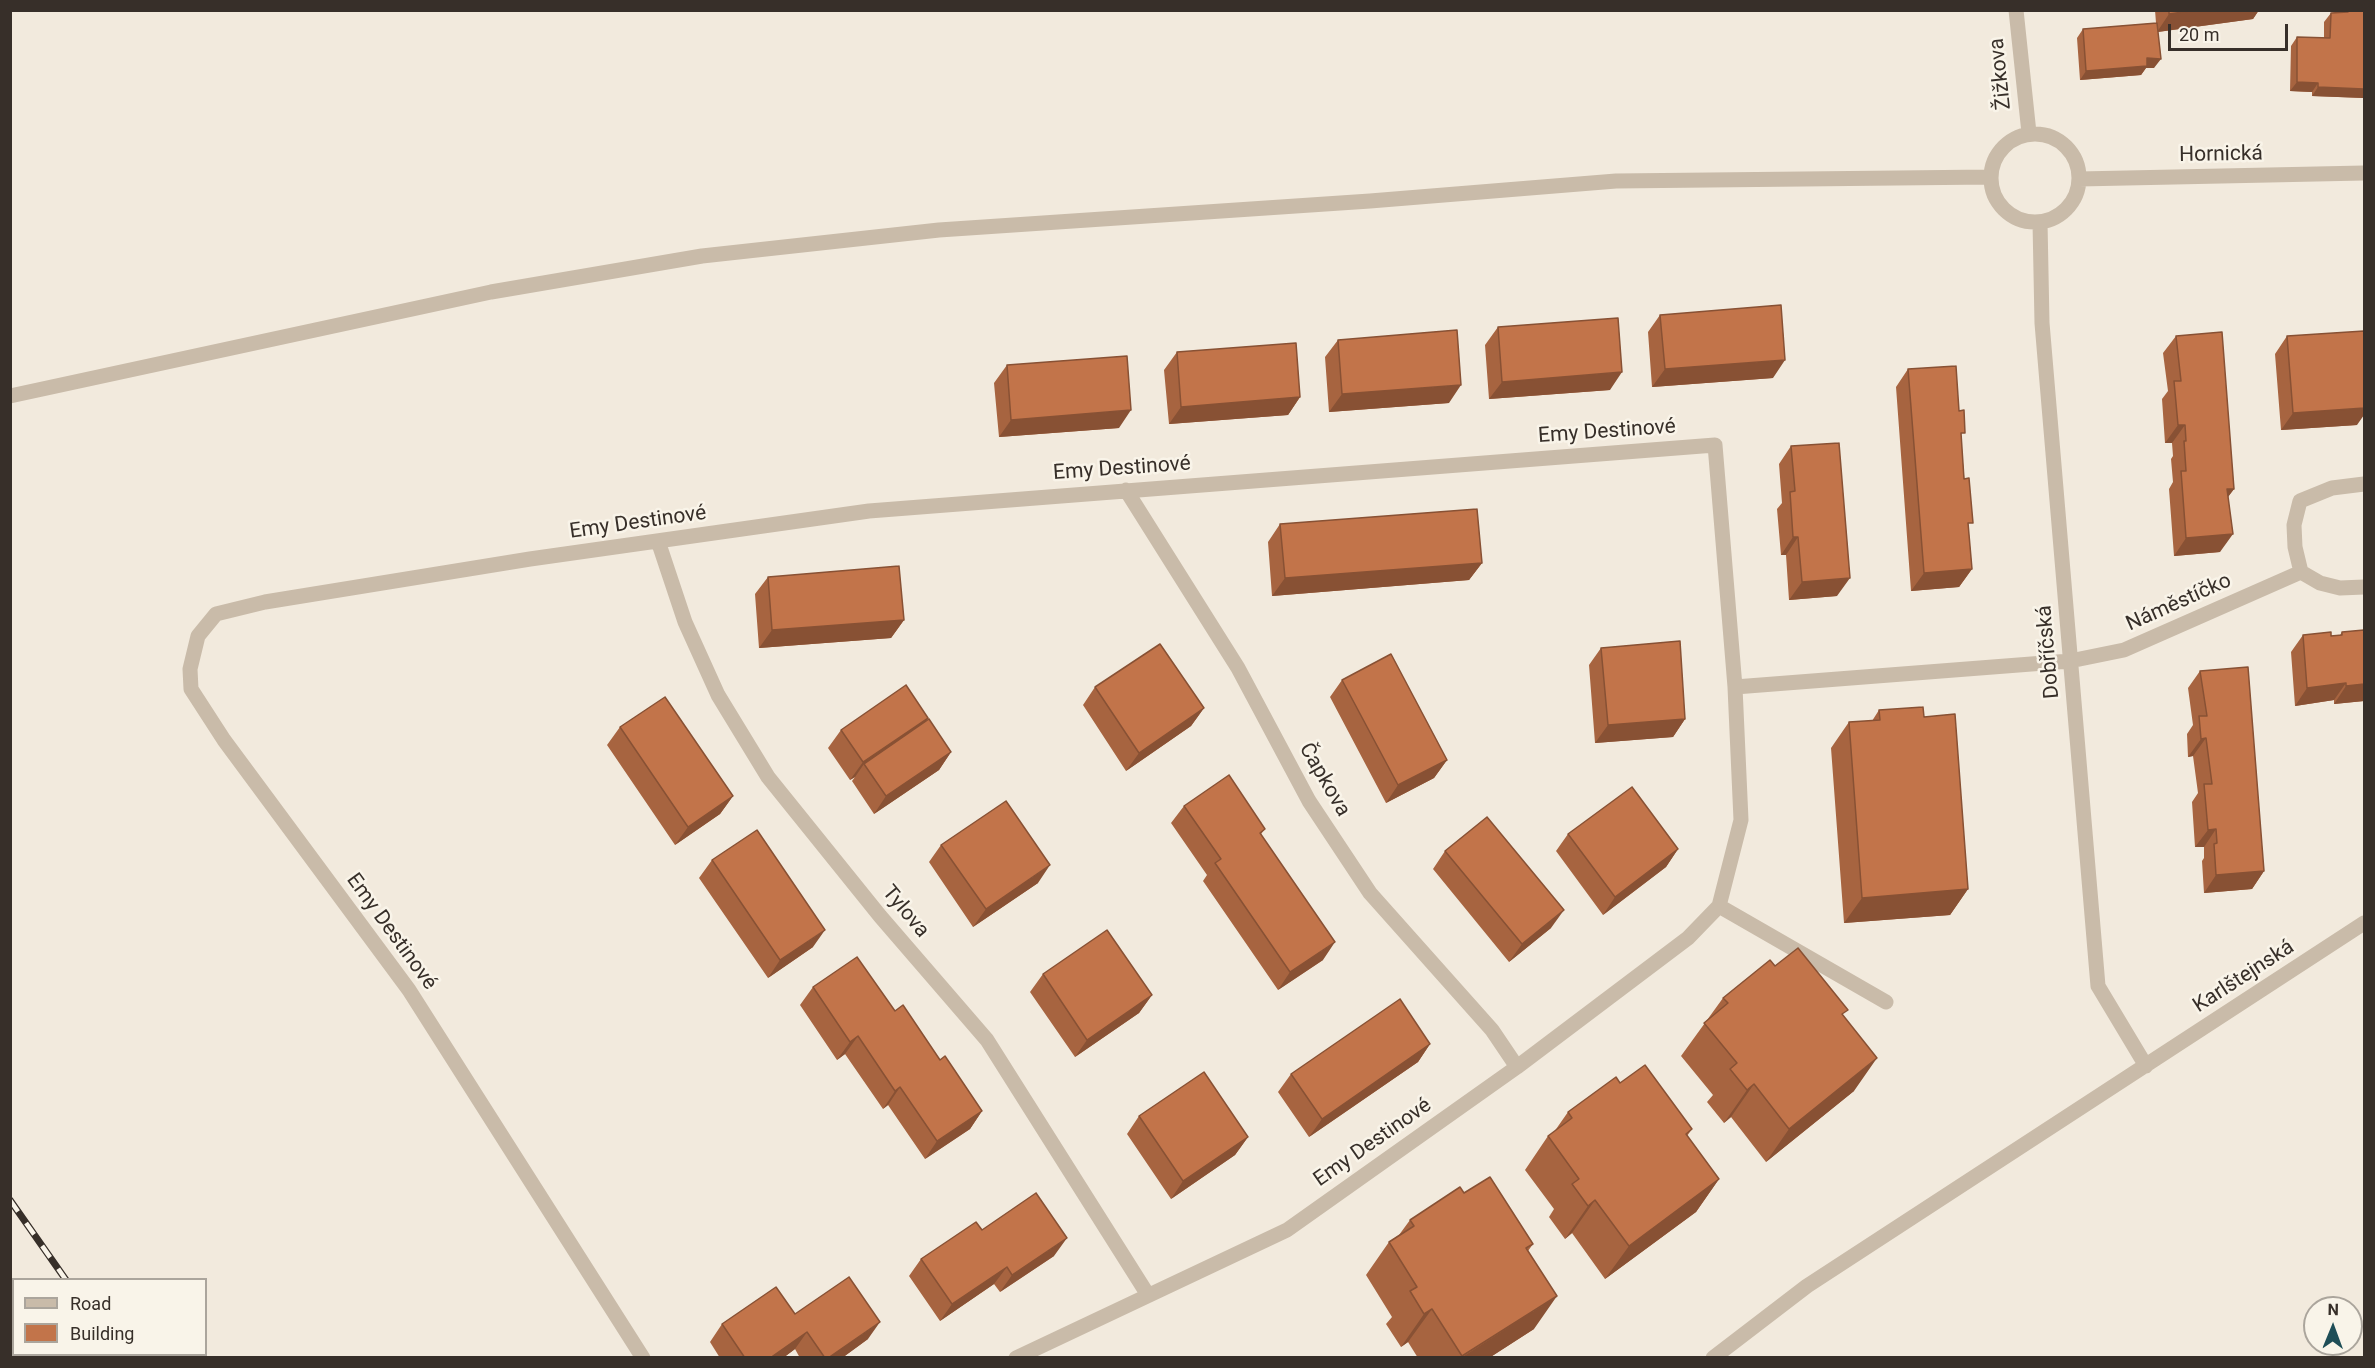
<!DOCTYPE html>
<meta charset="utf-8">
<style>
body{margin:0}
#map{position:relative;width:2375px;height:1368px;overflow:hidden;background:#f2eadd;font-family:Roboto,sans-serif}
canvas{display:block}
.frame{position:absolute;inset:0;border:12px solid #372f29;pointer-events:none}
.legend{position:absolute;left:12px;top:1278px;width:195px;height:78px;box-sizing:border-box;background:#f9f4e9;border:2px solid #aba59c;margin:0;padding:8px 10px;list-style:none;font-size:18px;color:#372f29}
.legend li{display:flex;align-items:center;gap:12px;height:30px}
.legend b{width:30px;border:2px solid #aba59c}
.north{position:absolute;left:2303px;top:1296px;width:60px;height:60px;box-sizing:border-box;background:#f9f4e9;border:2px solid #aba59c;border-radius:50%;rotate:1deg;font-size:16px;font-weight:700;line-height:24px;text-align:center;color:#372f29}
.north::after{content:'';display:block;margin:auto;width:21px;height:27px;background:#1f4e57;clip-path:polygon(50% 0,100% 100%,50% 72%,0 100%)}
.scale{position:absolute;left:2168px;top:24px;width:120px;height:27px;box-sizing:border-box;border:3px solid #372f29;border-top:0;padding-left:8px;font-size:18px;line-height:21px;white-space:nowrap;color:#372f29;-webkit-text-stroke:4px #f9f4e9;paint-order:stroke}
</style>
<div id="map">
<canvas width="2375" height="1368"></canvas>
<div class="frame"></div>
<ul class="legend">
<li><b style="height:8px;background:#c9bba9"></b>Road</li>
<li><b style="height:16px;background:#c2744a"></b>Building</li>
</ul>
<div class="north">N</div>
<div class="scale">20 m</div>
</div>
<script>
const ctx = document.querySelector('canvas').getContext('2d');
ctx.lineJoin = 'round';
const shape = rows => new Path2D(rows.map(r => 'M' + r).join(''));
function trace(path, color, width, dash) { ctx.strokeStyle = color; ctx.lineWidth = width; ctx.lineCap = dash ? 'butt' : 'round'; ctx.setLineDash(dash || []); ctx.stroke(path); }
function paint(path, color) { ctx.fillStyle = color; ctx.fill(path, 'evenodd'); }
function drawText(font, color, halo, rows, align = 'center') {
  ctx.font = font + ' Roboto,sans-serif'; ctx.lineWidth = 5; ctx.setLineDash([]); ctx.textBaseline = 'middle'; ctx.strokeStyle = halo; ctx.fillStyle = color; for (const [text, x, y, turn = 0] of rows) {
    ctx.save(); ctx.translate(x, y); ctx.rotate((+turn || 0) * Math.PI / 180); ctx.textAlign = isNaN(turn) ? turn : align; if (halo) ctx.strokeText(text, 0, 0); ctx.fillText(text, 0, 0); ctx.restore();
  }
}
trace(shape([
 [2016,10,2029,133],
 '1991 178a44 44 0 1 1 88 0a44 44 0 1 1-88 0Z',
 [2079,179,2364,173],
 [2040,222,2042,323,2098,986,2146,1066],
 [10,396,491,292,702,256,939,230,1370,201,1616,181,1990,177],
 [2364,484,2332,488,2300,501,2294,525,2295,547,2301,572,2320,583,2340,588,2364,587],
 [1126,490,1238,668,1309,801,1370,893,1492,1030,1517,1067],
 [658,541,685,622,718,695,768,777,880,916,987,1040,1148,1295],
 [1886,1002,1719,906,1741,820,1735,687,2070,661,2124,650,2301,572],
 [643,1358,409,990,224,740,191,689,190,669,198,636,216,614,265,602,530,559,869,511,1715,445,1735,687],
 [1016,1358,1287,1230,1517,1067,1688,938,1719,906],
 [1713,1358,1807,1286,2364,923]
]), '#c9bba9', 15);
const rail = shape([
 [10,1200,66,1280],
 [119,1354,121,1358]
]);
trace(rail, '#372f29', 7);
trace(rail, '#f9f4e9', 4.5, [14]);
paint(shape([
 [2155,10,2259,10,2253,19,2158,32,2154,68,2146,68,2141,75,2080,80,2077,38,2083,29,2156,23],
 [2342,10,2364,10,2364,98,2312,96,2312,92,2290,91,2291,46,2297,37,2324,38,2324,22,2331,13,2342,12],
 [1660,315,1773,378,1652,387,1648,332],
 [1498,327,1610,390,1489,399,1485,345],
 [2176,336,2234,489,2228,497,2220,552,2174,556,2169,489,2173,482,2171,459,2173,456,2172,443,2165,443,2162,399,2168,391,2163,353],
 [2287,336,2357,425,2281,430,2275,354],
 [1338,340,1449,403,1329,412,1325,357],
 [1177,352,1300,397,1288,415,1169,424,1164,370],
 [1007,365,1119,428,999,437,994,383],
 [1908,369,1961,439,1972,569,1959,587,1911,591,1896,387],
 [1791,446,1837,596,1789,600,1786,555,1781,555,1777,509,1782,503,1779,464],
 [1280,524,1482,563,1469,580,1272,596,1268,542],
 [768,577,904,620,891,638,759,648,755,594],
 [2342,632,2364,701,2334,704,2334,700,2295,706,2291,652,2303,635,2331,636,2340,635],
 [1601,648,1685,719,1673,737,1595,743,1589,665],
 [2200,671,2264,871,2252,889,2204,893,2202,861,2204,858,2204,847,2195,847,2192,802,2198,793,2193,756,2188,757,2187,734,2193,725,2188,688],
 [1342,680,1447,760,1434,778,1386,803,1330,697],
 [1095,687,1204,708,1191,726,1126,771,1083,705],
 [1879,710,1924,717,1968,889,1950,915,1844,923,1831,748,1849,722,1872,721],
 [928,718,925,721,951,752,939,770,874,814,852,781,855,777,850,780,828,748,841,730],
 [620,727,733,796,720,814,675,845,607,745],
 [1184,806,1265,829,1261,834,1323,960,1278,990,1203,881,1207,875,1171,823],
 [1568,834,1678,849,1666,867,1603,915,1556,851],
 [941,845,1038,883,973,927,929,862],
 [1445,851,1551,928,1509,962,1433,869],
 [712,860,813,947,768,978,699,878],
 [1775,966,1843,1016,1854,1091,1766,1162,1731,1117,1724,1123,1707,1102,1713,1095,1681,1056,1723,998],
 [1043,974,1152,995,1139,1013,1075,1057,1030,992],
 [813,987,895,1011,940,1060,982,1111,970,1129,925,1159,888,1105,883,1109,845,1054,837,1060,800,1005],
 [1430,1044,1418,1062,1309,1137,1278,1092,1291,1074],
 [1620,1083,1692,1129,1687,1136,1719,1179,1696,1212,1605,1279,1572,1233,1565,1239,1549,1217,1554,1209,1525,1170,1548,1136,1554,1132,1568,1112],
 [1139,1116,1248,1137,1235,1155,1171,1199,1127,1134],
 [1464,1193,1533,1244,1528,1251,1534,1329,1489,1358,1418,1358,1408,1342,1401,1347,1386,1324,1392,1317,1366,1275,1389,1242,1399,1235,1410,1220],
 [982,1230,1054,1256,1000,1292,994,1284,940,1321,909,1276,921,1259],
 [795,1314,868,1339,842,1358,800,1358,795,1349,783,1358,720,1358,710,1342,722,1324]
]), '#a76440');
paint(shape([
 [2197,10,2259,10,2253,19,2157,32,2169,14],
 [2147,58,2161,59,2154,68,2146,68,2141,75,2080,80,2086,71],
 [2297,82,2318,83,2312,92,2290,91],
 [2318,87,2364,89,2364,98,2312,96],
 [1785,360,1773,378,1652,387,1665,369],
 [1622,372,1610,390,1489,399,1502,382],
 [1461,385,1449,403,1329,412,1342,394],
 [1300,397,1288,415,1169,424,1181,407],
 [2364,408,2364,415,2357,425,2281,430,2293,413],
 [1131,410,1119,428,999,437,1011,420],
 [2178,425,2185,425,2172,443,2165,443],
 [2227,489,2234,489,2221,506],
 [2233,534,2220,552,2174,556,2186,538],
 [1793,537,1798,537,1786,555,1781,555],
 [1482,563,1469,580,1272,596,1285,578],
 [1972,569,1959,587,1911,591,1924,573],
 [1850,578,1837,596,1789,600,1802,582],
 [904,620,891,638,759,648,772,630],
 [2346,683,2334,700,2295,706,2307,688],
 [2364,684,2364,701,2334,704,2346,686],
 [1204,708,1191,726,1126,771,1139,753],
 [928,718,916,735,864,764,855,777,850,780,863,762],
 [1685,719,1673,737,1595,743,1608,725],
 [2206,738,2193,756,2188,757,2201,739],
 [951,752,939,770,874,814,886,796],
 [1447,760,1434,778,1386,803,1398,785],
 [733,796,720,814,675,845,688,827],
 [2216,829,2204,847,2195,847,2208,830],
 [1678,849,1666,867,1603,915,1615,897],
 [1050,865,1038,883,973,927,986,909],
 [2264,871,2252,889,2204,893,2216,875],
 [1968,889,1950,915,1844,923,1862,898],
 [1564,910,1551,928,1509,962,1522,944],
 [825,930,813,947,768,978,780,960],
 [1335,942,1323,960,1278,990,1290,972],
 [1152,995,1139,1013,1075,1057,1087,1040],
 [858,1036,845,1054,837,1060,850,1042],
 [1430,1044,1418,1062,1309,1137,1322,1119],
 [1877,1058,1854,1091,1766,1162,1789,1129],
 [1754,1084,1731,1117,1724,1123,1747,1090],
 [900,1087,888,1105,883,1109,895,1091],
 [982,1111,970,1129,925,1159,937,1141],
 [1248,1137,1235,1155,1171,1199,1183,1181],
 [1719,1179,1696,1212,1605,1279,1629,1246],
 [1595,1200,1572,1233,1565,1239,1588,1206],
 [1067,1238,1054,1256,1000,1292,1012,1275],
 [1007,1267,994,1284,940,1321,952,1304],
 [1557,1296,1534,1329,1489,1358,1461,1358],
 [1432,1309,1408,1342,1401,1347,1424,1314],
 [880,1322,868,1339,842,1358,828,1358],
 [807,1332,795,1349,783,1358,770,1358]
]), '#885134');
const building = shape([
 [2169,10,2197,10,2169,14,2169,10],
 [2348,10,2364,10,2364,89,2318,87,2318,83,2297,82,2297,37,2330,38,2331,13,2348,12,2348,10],
 [2157,23,2161,59,2147,58,2147,66,2086,71,2083,29,2157,23],
 [1781,305,1785,360,1665,369,1660,315,1781,305],
 [1618,318,1622,372,1502,382,1498,327,1618,318],
 [1457,330,1461,385,1342,394,1338,340,1457,330],
 [2364,331,2364,408,2293,413,2287,336,2364,331],
 [2222,332,2234,489,2227,489,2233,534,2186,538,2181,471,2186,471,2184,441,2186,441,2185,425,2178,425,2174,381,2181,381,2176,336,2222,332],
 [1296,343,1300,397,1181,407,1177,352,1296,343],
 [1127,356,1131,410,1011,420,1007,365,1127,356],
 [1956,366,1959,411,1964,410,1965,433,1961,433,1964,479,1969,478,1973,523,1968,523,1972,569,1924,573,1908,369,1956,366],
 [1839,443,1850,578,1802,582,1798,537,1793,537,1790,492,1795,491,1791,446,1839,443],
 [1477,509,1482,563,1285,578,1280,524,1477,509],
 [899,566,904,620,772,630,768,577,899,566],
 [2364,630,2364,684,2346,686,2346,683,2307,688,2303,635,2331,632,2331,636,2342,635,2342,632,2364,630],
 [1680,641,1685,719,1608,725,1601,648,1680,641],
 [1160,644,1204,708,1139,753,1095,687,1160,644],
 [1391,654,1447,760,1398,785,1342,680,1391,654],
 [2248,667,2264,871,2216,875,2214,844,2217,843,2216,829,2208,830,2204,784,2212,784,2206,738,2201,739,2199,716,2207,716,2200,671,2248,667],
 [906,685,928,718,863,762,841,730,906,685],
 [665,697,733,796,688,827,620,727,665,697],
 [1923,707,1924,717,1955,714,1968,889,1862,898,1849,722,1880,720,1879,710,1923,707],
 [929,719,951,752,886,796,864,764,929,719],
 [1229,775,1265,829,1260,833,1335,942,1290,972,1215,863,1221,859,1184,806,1229,775],
 [1632,787,1678,849,1615,897,1568,834,1632,787],
 [1006,801,1050,865,986,909,941,845,1006,801],
 [1487,817,1564,910,1522,944,1445,851,1487,817],
 [757,830,825,930,780,960,712,860,757,830],
 [1107,930,1152,995,1087,1040,1043,974,1107,930],
 [1798,948,1848,1010,1842,1014,1877,1058,1789,1129,1754,1084,1747,1090,1730,1069,1737,1063,1704,1023,1728,1003,1723,998,1770,960,1775,966,1798,948],
 [857,957,895,1011,903,1005,940,1060,945,1056,982,1111,937,1141,900,1087,895,1091,858,1036,850,1042,813,987,857,957],
 [1400,999,1430,1044,1322,1119,1291,1074,1400,999],
 [1645,1065,1692,1129,1686,1134,1719,1179,1629,1246,1595,1200,1588,1206,1572,1184,1579,1179,1548,1136,1572,1118,1568,1112,1616,1077,1620,1083,1645,1065],
 [1204,1072,1248,1137,1183,1181,1139,1116,1204,1072],
 [1490,1177,1533,1244,1526,1248,1557,1296,1462,1356,1432,1309,1424,1314,1410,1291,1417,1287,1389,1242,1414,1226,1410,1220,1460,1187,1464,1193,1490,1177],
 [1036,1193,1067,1238,1012,1275,1007,1267,952,1304,921,1259,976,1222,982,1230,1036,1193],
 [849,1277,880,1322,828,1358,825,1358,807,1332,770,1358,745,1358,722,1324,776,1287,795,1314,849,1277]
]);
paint(building, '#c2744a');
trace(building, '#885134', 1.5);
drawText('21px', '#372f29', '#f9f4e9', [
 ["Žižkova",2001,74,-96],
 ["Hornická",2221,155,-1],
 ["Emy Destinové",1607,432,-4],
 ["Emy Destinové",1122,469,-4],
 ["Emy Destinové",638,523,-8],
 ["Náměstíčko",2179,603,-24],
 ["Dobříčská",2049,652,-95],
 ["Čapkova",1324,780,60],
 ["Tylova",905,912,50],
 ["Emy Destinové",391,932,54],
 ["Karlštejnská",2244,977,-33],
 ["Emy Destinové",1373,1143,-35]
]);
</script>
